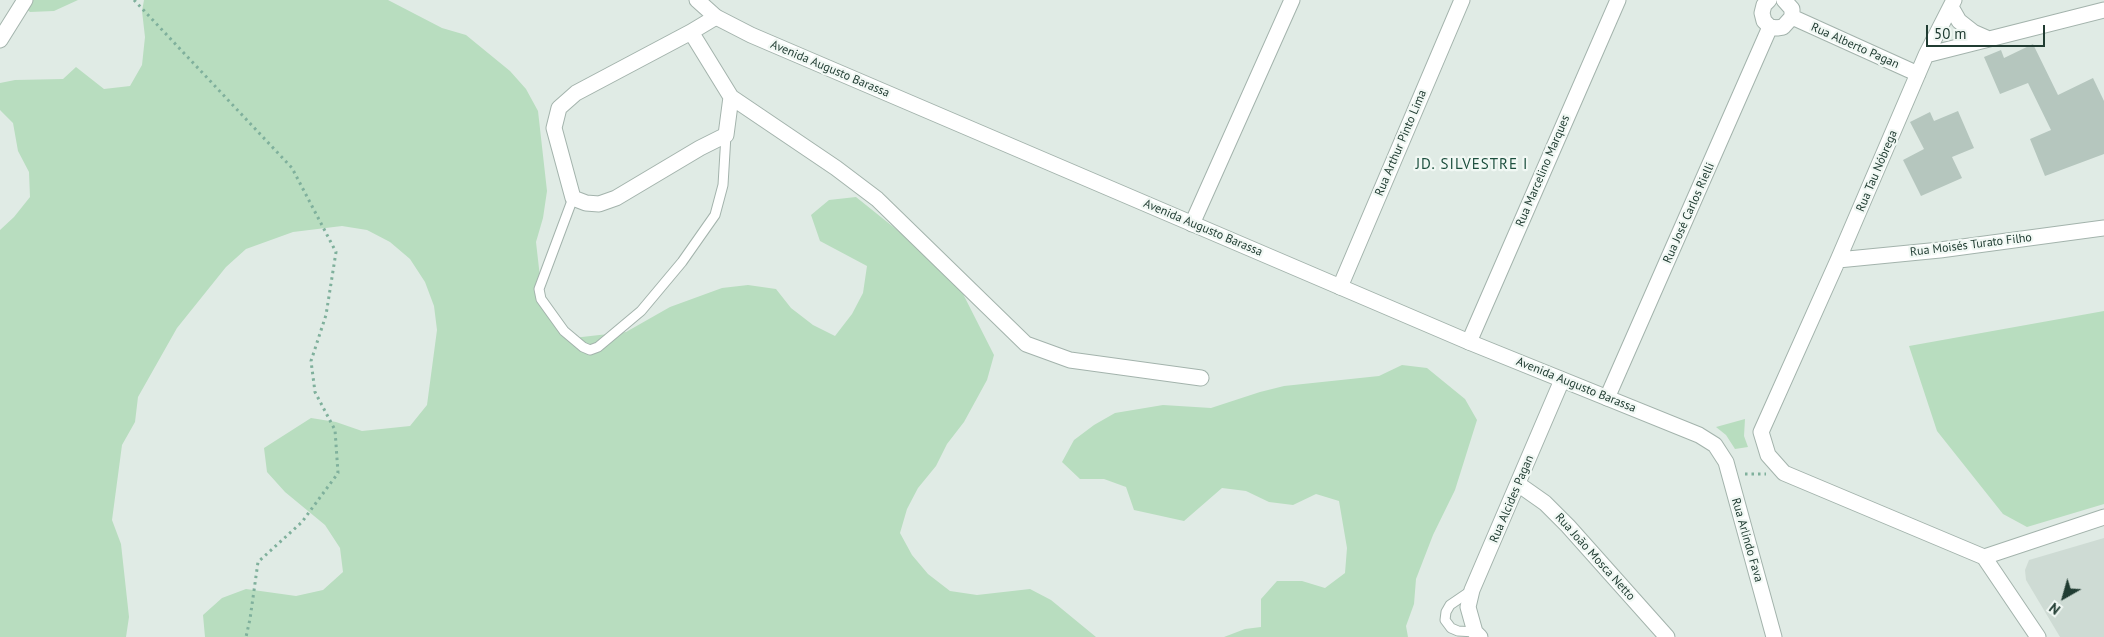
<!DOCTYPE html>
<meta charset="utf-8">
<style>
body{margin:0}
#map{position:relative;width:2104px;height:637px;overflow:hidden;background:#e0ebe5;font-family:"PT Sans",sans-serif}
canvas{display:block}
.north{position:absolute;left:2039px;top:572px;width:50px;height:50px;-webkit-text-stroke:4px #f1f8f4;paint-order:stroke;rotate:218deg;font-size:14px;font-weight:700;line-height:20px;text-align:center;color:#203c32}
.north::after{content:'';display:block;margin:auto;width:18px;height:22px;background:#203c32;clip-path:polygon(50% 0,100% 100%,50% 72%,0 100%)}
.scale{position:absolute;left:1926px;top:25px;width:119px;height:22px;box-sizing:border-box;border:2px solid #203c32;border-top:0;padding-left:6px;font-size:15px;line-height:18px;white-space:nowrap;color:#203c32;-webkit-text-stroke:4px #f1f8f4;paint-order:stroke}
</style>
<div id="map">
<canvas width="2104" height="637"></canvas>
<div class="north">N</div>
<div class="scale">50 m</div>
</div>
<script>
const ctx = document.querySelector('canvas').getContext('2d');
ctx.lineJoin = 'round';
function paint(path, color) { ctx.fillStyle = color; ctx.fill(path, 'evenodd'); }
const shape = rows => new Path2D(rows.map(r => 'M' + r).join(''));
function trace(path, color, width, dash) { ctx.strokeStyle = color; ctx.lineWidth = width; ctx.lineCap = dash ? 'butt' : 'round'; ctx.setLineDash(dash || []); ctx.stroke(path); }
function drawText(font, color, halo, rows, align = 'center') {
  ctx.font = font + ' "PT Sans",sans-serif'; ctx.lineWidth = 4.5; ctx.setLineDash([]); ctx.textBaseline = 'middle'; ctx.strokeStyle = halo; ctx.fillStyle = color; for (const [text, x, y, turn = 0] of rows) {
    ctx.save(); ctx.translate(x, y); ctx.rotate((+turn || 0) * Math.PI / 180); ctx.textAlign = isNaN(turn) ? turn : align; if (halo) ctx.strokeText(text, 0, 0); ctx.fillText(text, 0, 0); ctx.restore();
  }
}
paint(shape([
 [2104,538,2104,637,2060,637,2026,580,2025,570,2029,560]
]), '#cedbd4');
paint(shape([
 [15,0,78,0,54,11,30,12],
 [144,0,388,0,442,28,466,35,510,71,526,89,538,111,547,191,543,218,536,242,542,295,573,338,626,332,670,307,722,288,748,285,776,289,791,308,813,325,835,336,852,314,863,293,867,266,820,241,811,215,829,200,856,197,922,250,959,286,994,355,987,380,964,422,947,444,936,466,918,488,907,509,900,533,912,555,928,574,950,591,977,595,1030,589,1051,600,1096,637,205,637,203,615,222,598,246,589,296,596,323,590,343,572,340,548,325,525,285,492,267,472,264,448,311,418,336,422,362,431,410,426,427,405,437,330,434,306,425,282,410,259,390,242,367,230,342,226,293,232,246,249,226,267,177,328,138,397,135,422,122,445,112,520,121,544,129,617,126,637,0,637,0,230,14,217,30,197,29,172,18,151,13,123,0,110,0,83,15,80,63,79,76,67,104,89,130,86,142,65,145,37,142,11],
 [2104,311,2104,504,2027,527,2003,514,1937,431,1909,346],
 [1402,365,1427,368,1465,399,1477,420,1455,490,1433,535,1416,579,1414,604,1406,626,1408,637,1224,637,1245,629,1261,627,1261,599,1277,581,1302,581,1325,588,1345,573,1347,548,1339,501,1316,494,1293,505,1269,502,1246,491,1222,488,1184,521,1134,510,1126,487,1104,479,1080,479,1062,462,1074,440,1094,425,1115,413,1163,405,1211,408,1260,392,1284,386,1379,376],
 [1745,419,1744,436,1748,447,1735,449,1726,435,1716,427]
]), '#b8ddbf');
paint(shape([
 [2033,44,2058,95,2093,78,2104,101,2104,154,2045,176,2030,139,2051,130,2028,83,2000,94,1984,57,2001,50,2004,58],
 [1958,111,1974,148,1952,157,1962,178,1921,196,1903,160,1924,149,1910,122,1930,112,1934,121]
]), '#b5c6be');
const service = shape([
 [573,198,539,289,541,299,564,331,583,347,590,350,598,347,641,311,682,262,715,215,723,185,726,135],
 [1472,590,1450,605,1446,612,1445,620,1451,628,1458,631,1475,632]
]);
const minor = shape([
 [1769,0,1764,5,1762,13,1764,21,1770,27,1777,28,1783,27,1792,17,1792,9,1784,0],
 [1954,0,1926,55,1838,260,1761,432,1768,455,1784,473,1984,557],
 [1951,7,1959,21,1973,32,1989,39],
 [716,17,691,32,731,97,836,168,877,199,1026,344,1070,360,1201,378],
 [1792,17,1918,74],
 [691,32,576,93,559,108,554,128,573,198,586,203,599,204,616,198,700,148,726,135,731,97],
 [0,40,25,0],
 [1926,55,2104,10],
 [1192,224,1292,0],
 [1838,260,1940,250,2104,228],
 [1340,287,1462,0],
 [1469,342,1618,0],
 [1607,398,1770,27],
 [1518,484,1545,503,1568,526,1667,637],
 [1984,557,2104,517],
 [1984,557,2038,637],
 [1480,637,1475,632,1468,607,1472,590,1562,380]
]);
const tertiary = shape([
 [697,0,716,17,751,35,1469,342,1699,435,1715,445,1726,462,1774,637]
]);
trace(service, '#a3b3ac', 11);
trace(minor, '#a3b3ac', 17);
trace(tertiary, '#a3b3ac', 17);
trace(shape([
 [134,0,292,168,336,252,326,315,311,361,315,392,335,430,338,473,302,522,258,562,250,619,246,637],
 [1745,474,1766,474]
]), '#7fb09c', 3, [2.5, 4]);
trace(service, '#fff', 9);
trace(minor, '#fff', 15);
trace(tertiary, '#fff', 15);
drawText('12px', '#203c32', '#f1f8f4', [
 ["Rua Alberto Pagan",1855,46,24],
 ["Avenida Augusto Barassa",830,69,23],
 ["Rua Arthur Pinto Lima",1401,143,-67],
 ["Rua Marcelino Marques",1543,171,-67],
 ["Rua Tau Nóbrega",1877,171,-67],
 ["Rua José Carlos Rielli",1689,213,-66],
 ["Avenida Augusto Barassa",1203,228,23],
 ["Rua Moisés Turato Filho",1971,245,-7],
 ["Avenida Augusto Barassa",1576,385,22],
 ["Rua Alcides Pagan",1512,499,-67],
 ["Rua Arlindo Fava",1747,540,74],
 ["Rua João Mosca Netto",1595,557,48]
]);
ctx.letterSpacing = '1px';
drawText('15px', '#1c4f3e', '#f1f8f4', [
 ["JD. SILVESTRE I",1472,165]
]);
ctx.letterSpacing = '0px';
</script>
